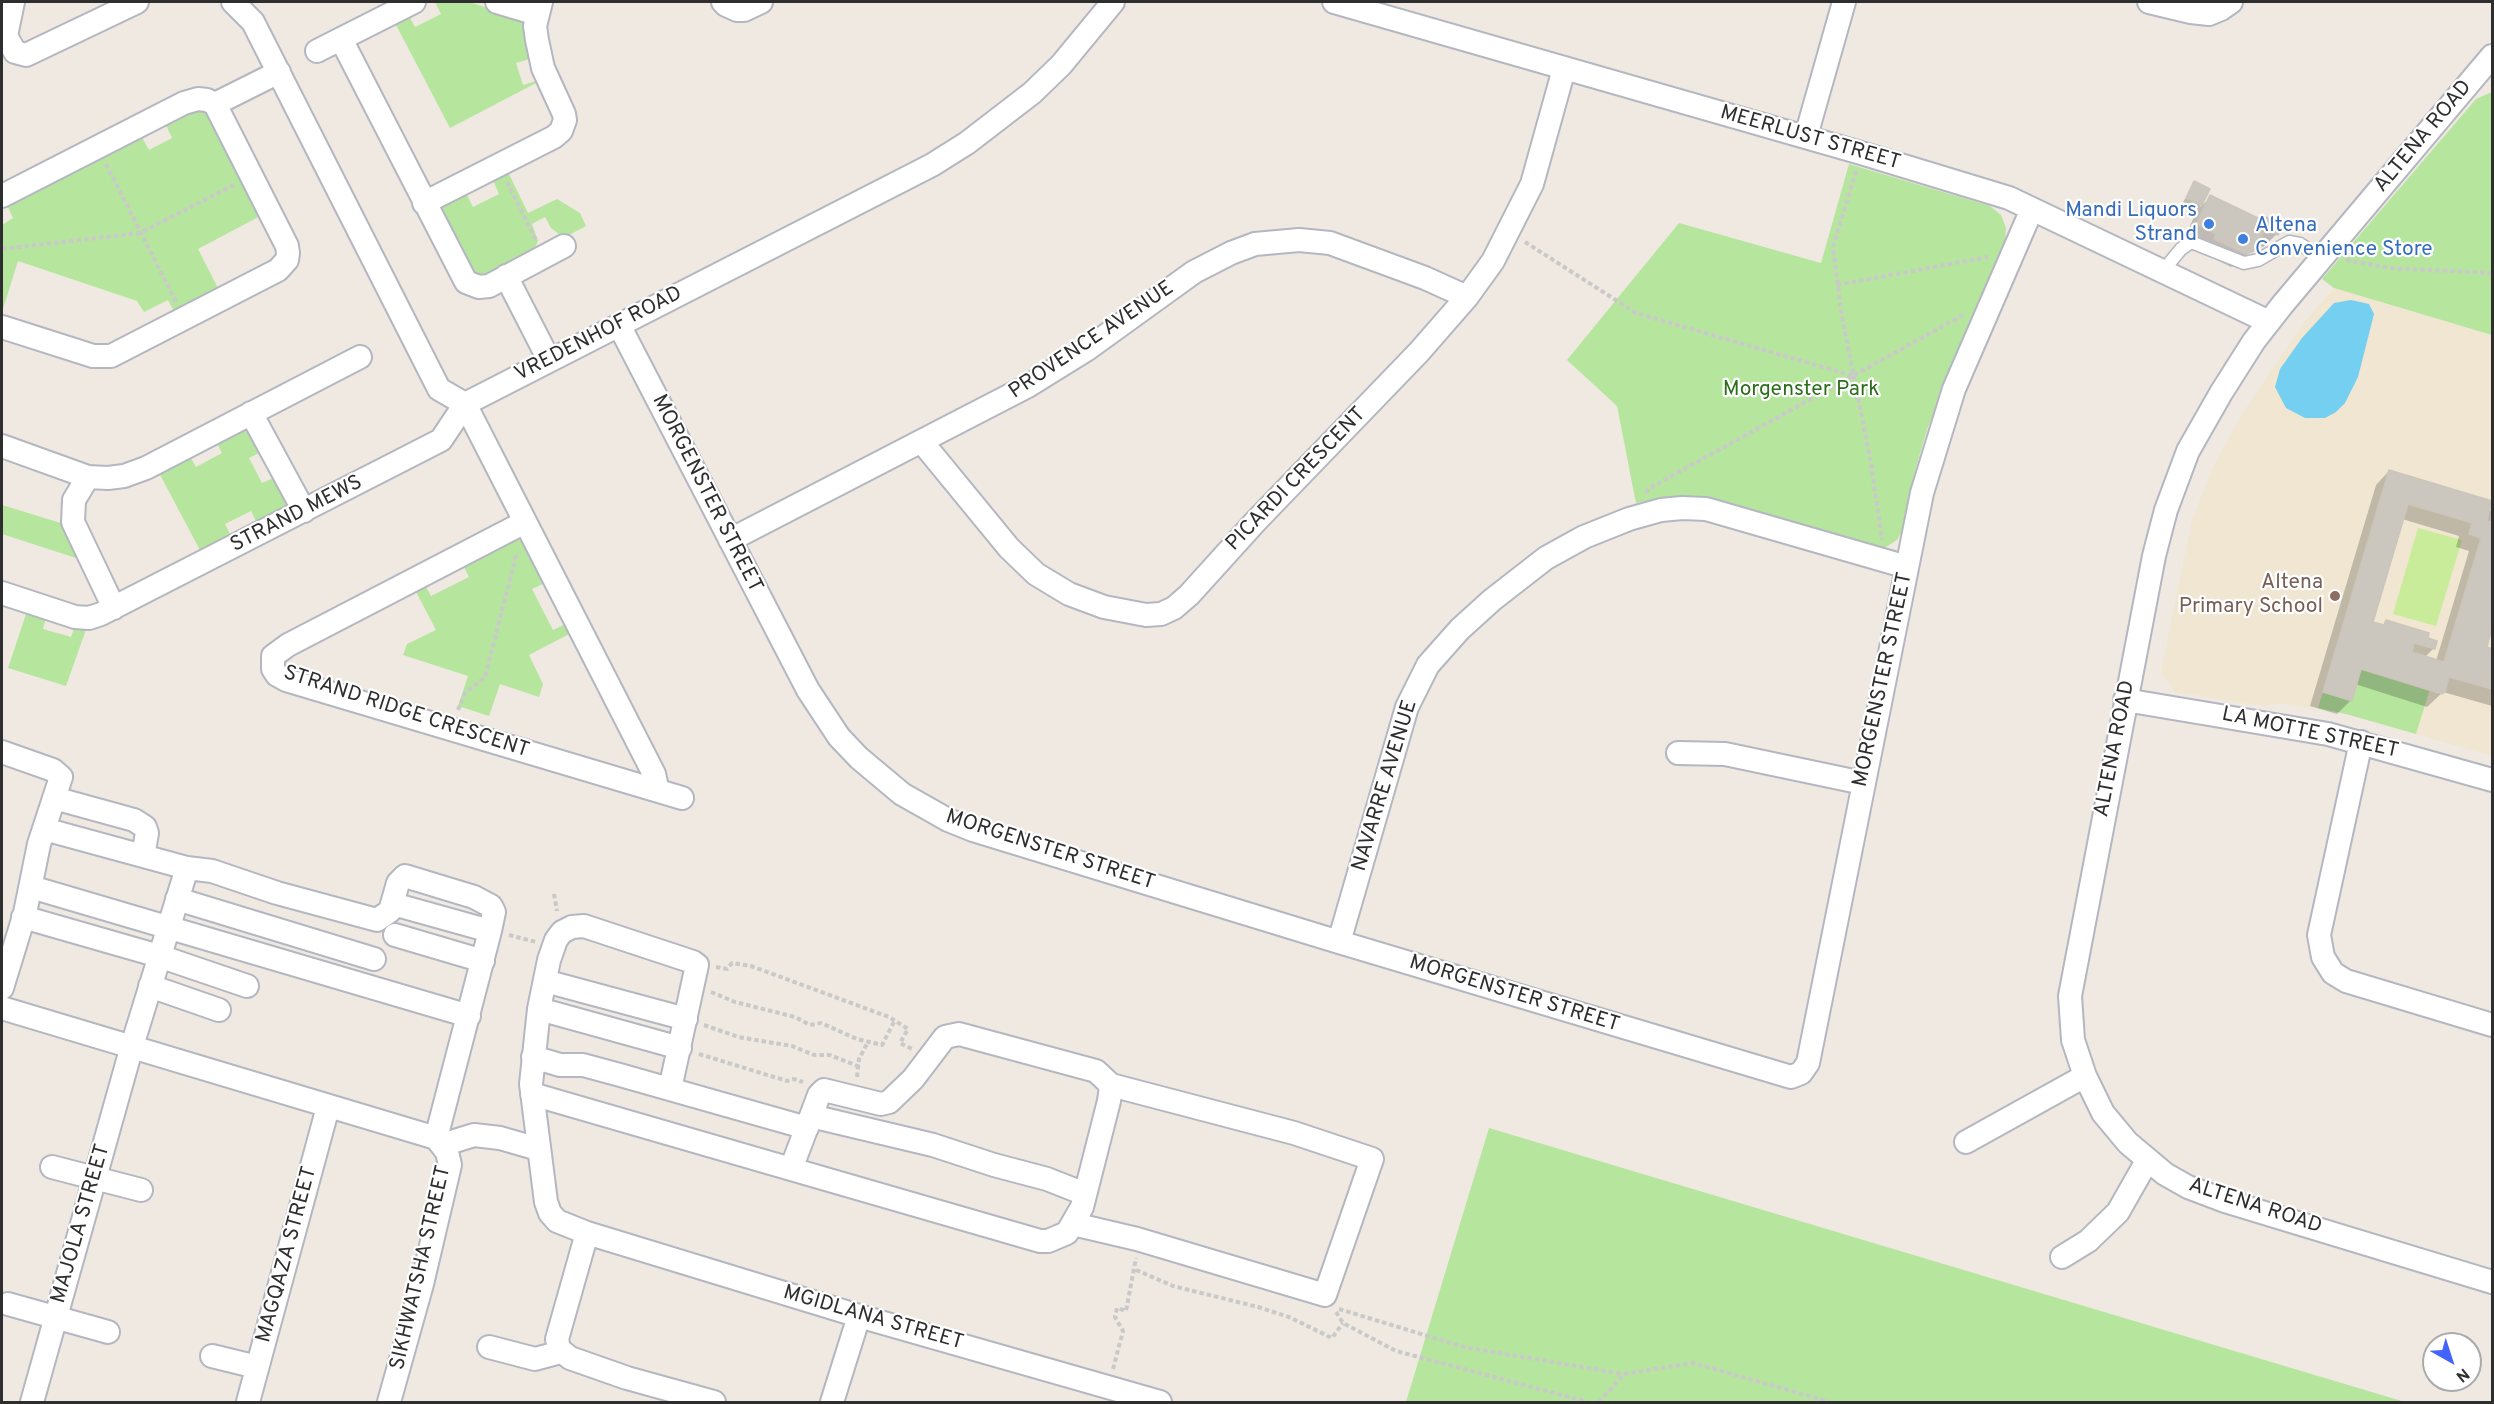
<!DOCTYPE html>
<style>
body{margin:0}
#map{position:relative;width:2494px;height:1404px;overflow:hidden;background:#efe9e1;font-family:Overpass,sans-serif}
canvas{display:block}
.frame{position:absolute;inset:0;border:3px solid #2e2e2e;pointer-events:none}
.north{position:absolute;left:2422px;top:1332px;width:60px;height:60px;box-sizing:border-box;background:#fff;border:2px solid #ababab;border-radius:50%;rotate:141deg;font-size:16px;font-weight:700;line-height:24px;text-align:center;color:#2e2e2e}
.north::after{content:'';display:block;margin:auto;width:21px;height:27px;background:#4264fb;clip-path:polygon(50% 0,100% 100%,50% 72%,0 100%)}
</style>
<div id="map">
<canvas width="2494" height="1404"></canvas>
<div class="frame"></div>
<div class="north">N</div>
</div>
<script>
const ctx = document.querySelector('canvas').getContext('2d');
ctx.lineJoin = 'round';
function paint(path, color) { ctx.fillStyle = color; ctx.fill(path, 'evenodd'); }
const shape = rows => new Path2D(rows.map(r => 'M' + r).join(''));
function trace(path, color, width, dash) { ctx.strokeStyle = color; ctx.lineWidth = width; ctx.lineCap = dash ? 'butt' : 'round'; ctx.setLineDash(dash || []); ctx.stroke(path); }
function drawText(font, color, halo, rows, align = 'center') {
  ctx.font = font + ' Overpass,sans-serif'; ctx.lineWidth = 4.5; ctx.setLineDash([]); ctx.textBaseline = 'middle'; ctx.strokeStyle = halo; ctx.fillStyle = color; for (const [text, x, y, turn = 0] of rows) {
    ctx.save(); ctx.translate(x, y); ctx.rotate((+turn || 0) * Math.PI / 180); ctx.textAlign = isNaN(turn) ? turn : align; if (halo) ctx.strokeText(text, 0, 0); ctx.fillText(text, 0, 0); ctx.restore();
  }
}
paint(shape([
 [2334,288,2492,335,2492,756,2346,714,2281,703,2264,706,2175,692,2161,672,2192,520,2214,465,2244,411,2302,325]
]), '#f0e6d1');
paint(shape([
 [435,2,469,2,519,18,526,27,533,58,516,63,523,85,539,80,540,81,450,128,394,21,408,14,415,27,441,14],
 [2492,92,2492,335,2334,288,2322,279,2476,99],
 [188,109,207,111,262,215,198,249,220,292,176,315,168,300,144,312,137,301,18,261,2,312,2,225,13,218,6,203,140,134,149,150,172,138,164,121],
 [1849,164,1990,206,2001,215,2006,228,2005,243,1928,427,1916,467,1901,533,1897,540,1886,547,1880,548,1709,499,1679,496,1636,503,1617,406,1567,360,1679,223,1821,263],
 [507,170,528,213,557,199,580,213,586,226,569,235,560,235,551,228,545,217,532,224,538,241,533,252,485,278,475,279,441,215,442,209,444,204,465,191,473,207,499,194,492,178],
 [247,428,263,451,249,458,262,483,276,477,286,499,286,504,284,509,258,525,251,511,225,524,232,538,202,554,157,469,188,453,196,467,222,453,215,439],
 [2,505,64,524,80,556,76,558,2,534],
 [514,538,525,542,547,582,532,589,553,630,568,623,573,632,529,655,543,684,539,697,500,684,489,716,458,706,468,676,403,655,407,644,436,630,414,588,424,583,431,596,469,577,462,563],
 [28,608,47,614,43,629,71,637,76,623,88,624,66,686,8,668],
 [2361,669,2430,689,2416,734,2346,714,2318,708,2323,692,2352,701],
 [1489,1128,2405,1402,1406,1402]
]), '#b6e59e');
paint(shape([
 [2418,528,2462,540,2436,626,2393,614]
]), '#c9ec9a');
paint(shape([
 [2351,300,2369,304,2374,314,2358,377,2345,403,2336,412,2325,418,2305,418,2286,408,2275,387,2280,369,2302,338,2334,303]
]), '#75cff0');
paint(shape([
 [2195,183,2208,189,2200,207,2211,197,2256,230,2267,219,2277,234,2263,247,2256,244,2239,264,2231,267,2201,252,2204,247,2184,238,2198,209,2183,202],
 [2389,471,2487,514,2492,509,2492,621,2485,648,2492,650,2492,706,2443,692,2427,707,2355,684,2351,700,2337,714,2310,706,2376,485],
 [2402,519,2459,536,2456,547,2469,551,2436,661,2424,658,2434,648,2426,639,2386,622,2382,626,2371,623]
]), '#0003');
const building = shape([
 [2194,181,2210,189,2202,205,2186,198,2194,181],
 [2210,195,2262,220,2259,226,2262,227,2266,217,2282,225,2278,235,2265,229,2254,251,2246,254,2214,239,2216,234,2196,224,2210,195],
 [2389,470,2492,501,2487,521,2491,522,2492,518,2492,627,2487,647,2492,649,2492,689,2449,677,2445,692,2442,694,2361,669,2352,701,2323,692,2389,470],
 [2408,504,2472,523,2469,534,2481,538,2444,662,2412,652,2414,643,2435,649,2437,641,2428,638,2429,633,2386,620,2384,625,2373,622,2408,504]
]);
paint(building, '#cbc7bf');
trace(building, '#cbc5ba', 1.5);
const lane = shape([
 [2162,272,2181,249,2191,242,2244,263,2258,260,2289,242,2300,244,2322,258]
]);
const street = shape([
 [13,2,6,36,15,52,26,55,137,2],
 [233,2,253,22,439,389,465,404],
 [497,2,537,14],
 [723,2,726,5,737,10,744,10,761,2],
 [1334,2,1861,153,2009,198,2269,322],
 [2149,2,2191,12,2209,14,2221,9,2231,2],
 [341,39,466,282,479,287,489,286,564,246],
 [317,51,414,2],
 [2492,56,2283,304,2254,341,2221,393,2188,451,2166,510,2154,556,2070,996,2073,1040,2085,1076,2103,1113,2128,1143,2165,1174,2188,1187,2225,1201,2492,1282],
 [215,104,279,72],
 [1806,136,1844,2],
 [2,196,184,103,198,99,207,100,215,104,287,246,288,253,287,260,278,270,111,356,93,356,2,327],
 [424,203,554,137,561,131,565,120,564,114,543,68,537,40,535,26,541,2],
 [506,276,549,360],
 [619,325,808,690,839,737,859,758,902,794,948,820,973,830,1339,942,1791,1077,1801,1073,1808,1063,1922,493,1954,389,2032,209],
 [465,404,654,774,656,783,655,790],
 [251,413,304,511],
 [922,442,1009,548,1036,574,1069,594,1104,607,1146,615,1161,614,1174,608,1189,595,1256,521,1419,352,1467,297,1493,261,1532,184,1564,69],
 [2,446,88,477,108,478,124,476,146,468,360,357],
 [88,477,74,500,73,522,114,608],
 [525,522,288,645,273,656,273,669,277,675,286,680,682,798],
 [730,540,1028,386,1086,350,1194,272,1231,253,1255,244,1299,240,1330,243,1425,278,1467,297],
 [2,593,75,617,89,618,101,614,441,440,465,404,932,165,967,143,1032,93,1061,65,1113,2],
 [2125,700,2328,734,2492,780],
 [2361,742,2319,935,2323,957,2333,973,2346,981,2492,1025],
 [2,752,53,770,61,777,39,844,25,913,2,988],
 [1678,753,1725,754,1863,783],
 [54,798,134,820,145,827,147,833,143,856],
 [44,829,187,868,212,871,277,893,377,920,390,911,398,883,405,876,474,897,491,906,494,912,490,931,436,1138],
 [31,887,469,1016],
 [177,899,374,959],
 [393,904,490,931],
 [23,917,159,956,247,986],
 [395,935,483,961],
 [1339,942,1407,707,1428,665,1460,629,1492,600,1546,558,1584,537,1629,519,1661,510,1682,508,1706,509,1907,567],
 [545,981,686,1019],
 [150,986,219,1010],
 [2,1008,436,1138,447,1152,450,1165,422,1284,389,1402],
 [539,1009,680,1048],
 [533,1057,560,1065,583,1065,620,1075,807,1128],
 [670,1089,697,965,693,962,584,926,572,927,562,932,556,940,549,960,539,1009,531,1084,546,1202,550,1213,557,1221,587,1233,859,1316,1160,1402],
 [532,1094,791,1169,1040,1241,1048,1241,1067,1233,1082,1207,1109,1101,1111,1085,1096,1071,959,1034,945,1037,913,1079,889,1102,881,1104,824,1090,819,1095,791,1169],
 [811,1116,933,1145,994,1165,1047,1179,1085,1194],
 [1966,1142,2085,1076],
 [442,1145,474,1135,500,1138,538,1149],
 [52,1167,141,1190],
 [1073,1224,1137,1239,1325,1295,1372,1159,1294,1133,1111,1085],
 [587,1233,557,1339,559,1349,570,1358,627,1378,714,1402],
 [2062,1257,2088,1241,2118,1212,2147,1161],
 [8,1304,108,1332],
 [489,1347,535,1359,561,1352],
 [212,1356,257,1367],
 [32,1402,132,1046,187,868],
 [248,1402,328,1107],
 [832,1402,859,1316]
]);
trace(lane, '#b4b7c1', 15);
trace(street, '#b4b7c1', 26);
trace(shape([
 [106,164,176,302],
 [1856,171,1833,247,1842,317,1871,463,1882,540],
 [507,182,536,240],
 [1525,242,1636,313,1854,376],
 [2,249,140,233,234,185],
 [2346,260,2389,268,2492,273],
 [1837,285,1988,257],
 [1646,493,1648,489,1963,315],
 [458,710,465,693,485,677,517,552],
 [554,894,557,911],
 [509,935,536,942],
 [716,967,727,969,732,963,751,966,889,1017,908,1029,900,1043,912,1049],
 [711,992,735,1002,795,1017,810,1025,821,1023,857,1039,882,1045,895,1020],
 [704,1025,738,1037,792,1046,814,1055,830,1055,860,1067],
 [699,1054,787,1081,794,1079,803,1082],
 [857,1077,859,1059,868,1042],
 [1136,1270,1173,1286,1258,1307,1289,1317,1332,1338,1343,1323],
 [1339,1309,1464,1347,1624,1374],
 [1336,1312,1343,1323,1396,1351,1588,1402],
 [1113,1369,1123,1331,1115,1317,1117,1308,1126,1311,1136,1258],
 [1599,1402,1624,1374,1693,1363,1830,1402]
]), '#c9c9c9', 4, [4.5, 3]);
trace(lane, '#fff', 12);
trace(street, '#fff', 22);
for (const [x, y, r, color] of [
 [2209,224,6,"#3f7fe0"],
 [2243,239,6,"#3f7fe0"],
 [2335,596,6,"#8d6e63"]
]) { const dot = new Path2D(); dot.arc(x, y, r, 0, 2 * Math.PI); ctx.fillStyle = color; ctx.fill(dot); trace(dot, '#fff', 2); }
drawText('21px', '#2e2e2e', '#fff', [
 ["ALTENA ROAD",2424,137,-50],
 ["MEERLUST STREET",1810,139,16],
 ["VREDENHOF ROAD",599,335,-27],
 ["PROVENCE AVENUE",1092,341,-34],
 ["PICARDI CRESCENT",1297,480,-46],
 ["MORGENSTER STREET",706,494,63],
 ["STRAND MEWS",297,515,-27],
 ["MORGENSTER STREET",1884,680,-78],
 ["STRAND RIDGE CRESCENT",406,713,18],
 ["LA MOTTE STREET",2310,734,12],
 ["ALTENA ROAD",2116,749,-79],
 ["NAVARRE AVENUE",1386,786,-73],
 ["MORGENSTER STREET",1050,851,18],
 ["MORGENSTER STREET",1514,995,17],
 ["ALTENA ROAD",2255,1207,18],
 ["MAJOLA STREET",82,1224,-74],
 ["MAGQAZA STREET",288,1255,-75],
 ["SIKHWATSHA STREET",422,1268,-77],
 ["MGIDLANA STREET",873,1319,16]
]);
drawText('21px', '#366cbe', '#fff', [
 ["Mandi Liquors",2197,212],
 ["Strand",2197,236],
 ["Altena",2255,227,"left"],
 ["Convenience Store",2255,251,"left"]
], 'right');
drawText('21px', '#2c6e1b', '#fff', [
 ["Morgenster Park",1801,391]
]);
drawText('21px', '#785e54', '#fff', [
 ["Altena",2323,584],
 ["Primary School",2323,608]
], 'right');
</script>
